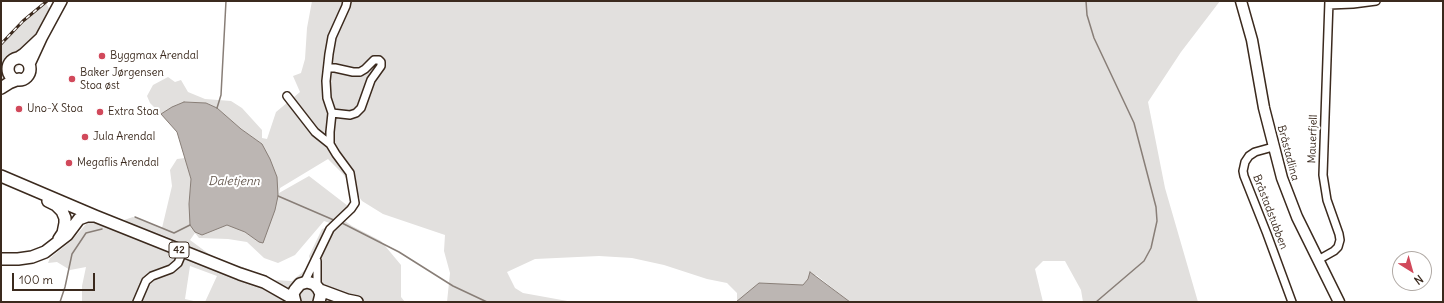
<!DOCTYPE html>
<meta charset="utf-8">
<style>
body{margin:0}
#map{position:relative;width:1444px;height:303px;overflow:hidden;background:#fff;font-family:Delius,sans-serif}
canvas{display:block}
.frame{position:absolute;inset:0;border:2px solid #3b2a1e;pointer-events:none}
.north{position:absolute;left:1392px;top:251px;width:40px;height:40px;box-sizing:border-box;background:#fff;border:1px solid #b1aaa5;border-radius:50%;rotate:143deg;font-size:11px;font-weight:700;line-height:16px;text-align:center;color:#3b2a1e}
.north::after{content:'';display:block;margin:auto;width:14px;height:18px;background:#d1495b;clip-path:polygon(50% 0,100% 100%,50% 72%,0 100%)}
.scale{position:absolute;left:12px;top:273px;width:83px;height:18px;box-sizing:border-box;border:2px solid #3b2a1e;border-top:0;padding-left:5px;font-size:12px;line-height:14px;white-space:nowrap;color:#3b2a1e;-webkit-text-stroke:3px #fff;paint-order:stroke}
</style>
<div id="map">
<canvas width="1444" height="303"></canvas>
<div class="frame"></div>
<div class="north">N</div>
<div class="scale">100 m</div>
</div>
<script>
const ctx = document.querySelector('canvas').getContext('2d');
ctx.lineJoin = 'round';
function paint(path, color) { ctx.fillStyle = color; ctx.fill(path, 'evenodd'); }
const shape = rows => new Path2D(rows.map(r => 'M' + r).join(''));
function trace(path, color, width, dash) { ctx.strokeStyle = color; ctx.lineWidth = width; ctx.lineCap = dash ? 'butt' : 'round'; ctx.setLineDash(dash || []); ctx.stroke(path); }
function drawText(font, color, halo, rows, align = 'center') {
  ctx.font = font + ' Delius,sans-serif'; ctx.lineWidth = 4; ctx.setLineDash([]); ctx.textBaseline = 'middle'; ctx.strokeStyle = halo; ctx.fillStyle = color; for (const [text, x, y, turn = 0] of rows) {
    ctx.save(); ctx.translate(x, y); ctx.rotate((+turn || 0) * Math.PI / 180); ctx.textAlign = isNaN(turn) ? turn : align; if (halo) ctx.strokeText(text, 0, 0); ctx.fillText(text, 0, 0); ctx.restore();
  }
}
paint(shape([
 [312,1,1220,1,1181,52,1148,102,1165,188,1198,302,1083,302,1081,290,1065,261,1043,261,1035,269,1043,302,850,302,816,275,808,279,803,285,759,283,737,302,737,293,727,283,707,279,664,265,632,258,599,256,535,259,507,272,515,288,523,293,573,302,447,302,450,273,444,251,445,235,383,214,362,201,343,174,328,159,280,188,279,193,309,176,348,206,330,223,324,221,295,255,278,263,264,258,247,242,228,239,199,238,195,233,190,240,217,260,243,267,273,280,292,281,305,270,311,262,309,256,322,229,345,221,352,226,381,241,401,265,401,297,405,302,205,302,217,276,190,266,185,299,198,302,82,302,82,286,86,267,70,270,57,262,48,263,50,258,71,241,88,222,115,223,133,217,162,228,172,186,170,170,177,159,185,158,191,179,189,204,224,226,227,225,235,227,245,232,259,242,262,144,241,129,217,108,206,103,184,102,161,114,150,103,147,96,153,85,168,77,175,82,181,80,188,92,205,99,231,101,242,108,262,130,262,138,267,139,276,112,300,92,293,76,301,73,305,59,307,28],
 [46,3,54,17,42,41,1,84,1,43,9,33]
]), '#e2e0de');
const water = shape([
 [184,102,206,103,217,108,241,129,262,144,270,159,277,177,278,196,275,210,263,243,259,242,245,232,227,225,202,235,195,232,190,225,189,204,191,179,177,132,161,114,172,107,184,102],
 [810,272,850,302,736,302,759,283,803,285,808,279,810,272]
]);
paint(water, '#bcb6b3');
trace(water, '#887e77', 1);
trace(shape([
 [1086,1,1087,15,1094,38,1134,123,1156,207,1157,221,1151,248,1144,261,1096,302],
 [217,108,221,95,226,1],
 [278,196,336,221],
 [135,217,174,233,190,225],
 [340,222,399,252,453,286,487,302],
 [60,302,65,287,72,254,86,233,102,229]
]), '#887e77', 1.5);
const street = shape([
 [1329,5,1353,4,1376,1],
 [328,68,335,68,353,72,360,72,365,69,374,60,379,60,381,62,381,66,371,80,361,108,356,113,350,115,332,113],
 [287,96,315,132,330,144],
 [1273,147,1255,152,1249,156,1245,162,1243,171,1244,176,1267,234,1292,302],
 [1318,260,1334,251,1338,247,1340,240,1339,234,1327,200,1323,175,1329,1],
 [304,283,330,229,351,209,355,203,350,173,336,154,330,144,330,132,332,113,327,98,326,81,329,54,332,37,346,6,347,1],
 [317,286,317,261],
 [137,302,146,281,152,276,171,269,178,263,183,251]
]);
const secondary = shape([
 [1241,1,1252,40,1264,108,1282,178,1297,217,1339,302]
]);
const primary = shape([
 [41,38,61,1],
 [18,58,24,54,41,38,29,64],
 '8 69a11 11 0 1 1 22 0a11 11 0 1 1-22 0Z',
 [1,88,9,83,19,79],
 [1,176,95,216,240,274,264,282,294,299],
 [48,201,56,205,62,211,65,218,65,223,63,233,59,239],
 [1,259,18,259,32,257,45,252,67,235,79,219,87,216,94,216],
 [320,290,347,300,357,302],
 [295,302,293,294,295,290,300,284,307,282,314,284,318,288,321,294,319,302]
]);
trace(street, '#3b2a1e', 10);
trace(secondary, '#3b2a1e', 13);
trace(primary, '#3b2a1e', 14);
trace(street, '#fff', 7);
trace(secondary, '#fff', 10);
trace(primary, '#fff', 11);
const rail = shape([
 [1,44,23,21,47,1]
]);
trace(rail, '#3b2a1e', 3);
trace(rail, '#fff', 1.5, [4.5]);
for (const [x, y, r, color] of [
 [102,56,4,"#d1495b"],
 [72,79,4,"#d1495b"],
 [19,109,4,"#d1495b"],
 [100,112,4,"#d1495b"],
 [85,137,4,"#d1495b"],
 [69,163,4,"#d1495b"]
]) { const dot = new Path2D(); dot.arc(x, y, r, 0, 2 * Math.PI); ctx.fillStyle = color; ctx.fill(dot); trace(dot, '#fff', 1.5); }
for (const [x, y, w] of [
 [179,250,20]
]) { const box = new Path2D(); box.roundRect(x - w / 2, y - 8, w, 16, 3); ctx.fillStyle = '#fff'; ctx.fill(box); trace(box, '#3b2a1e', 1); }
drawText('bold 10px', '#3b2a1e', null, [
 ["42",179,250]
]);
drawText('11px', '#3b2a1e', '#fff', [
 ["Byggmax Arendal",110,56],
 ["Baker Jørgensen",80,73],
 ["Stoa øst",80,86],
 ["Uno-X Stoa",27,109],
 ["Extra Stoa",108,112],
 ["Jula Arendal",93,137],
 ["Megaflis Arendal",77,163]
], 'left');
drawText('11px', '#3b2a1e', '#fff', [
 ["Mauerfjell",1313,139,-88],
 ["Bråstadlina",1288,153,75],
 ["Bråstadstubben",1270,212,69]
]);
drawText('italic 12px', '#685b52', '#fff', [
 ["Daletjenn",234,182]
]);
</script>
